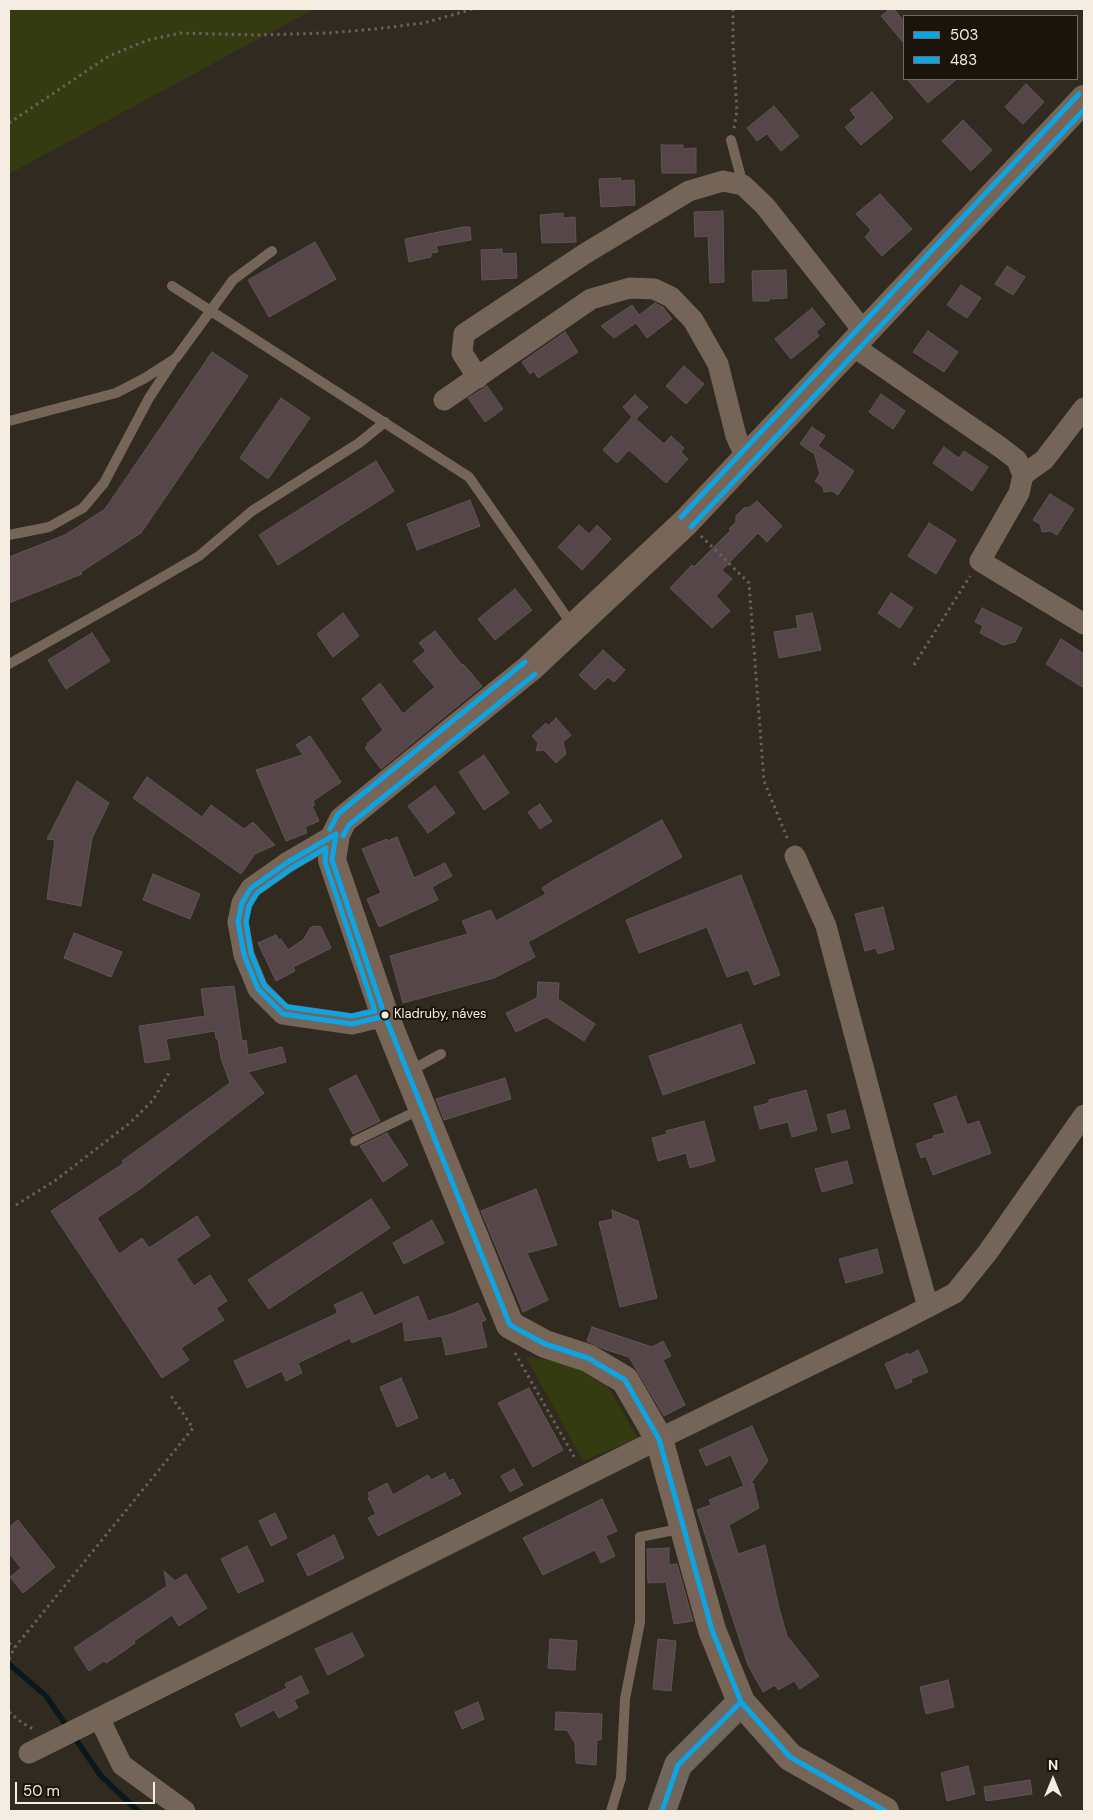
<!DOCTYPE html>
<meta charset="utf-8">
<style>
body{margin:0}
#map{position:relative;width:1093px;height:1820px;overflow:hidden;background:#302a20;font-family:"DM Sans",sans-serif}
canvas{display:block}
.frame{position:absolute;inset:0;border:10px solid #f5ede2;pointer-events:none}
.legend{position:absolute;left:903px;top:15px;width:175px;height:65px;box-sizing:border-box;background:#1a140d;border:1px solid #726b62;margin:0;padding:6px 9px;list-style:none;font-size:15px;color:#f5ede2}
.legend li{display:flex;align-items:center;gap:10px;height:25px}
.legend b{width:25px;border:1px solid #726b62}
.north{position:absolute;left:1028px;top:1755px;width:50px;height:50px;-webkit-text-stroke:4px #1a140d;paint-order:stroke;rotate:0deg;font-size:14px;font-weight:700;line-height:20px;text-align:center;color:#f5ede2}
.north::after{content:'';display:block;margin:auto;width:18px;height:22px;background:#f5ede2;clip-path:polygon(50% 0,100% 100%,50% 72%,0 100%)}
.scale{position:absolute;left:15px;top:1782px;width:140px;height:22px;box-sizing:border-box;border:2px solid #f5ede2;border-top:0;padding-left:6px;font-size:15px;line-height:18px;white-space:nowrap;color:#f5ede2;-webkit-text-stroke:4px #1a140d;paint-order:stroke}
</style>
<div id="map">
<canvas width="1093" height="1820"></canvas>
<div class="frame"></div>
<ul class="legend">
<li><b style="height:6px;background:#0da4e3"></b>503</li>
<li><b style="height:6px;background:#0da4e3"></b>483</li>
</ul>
<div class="north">N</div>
<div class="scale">50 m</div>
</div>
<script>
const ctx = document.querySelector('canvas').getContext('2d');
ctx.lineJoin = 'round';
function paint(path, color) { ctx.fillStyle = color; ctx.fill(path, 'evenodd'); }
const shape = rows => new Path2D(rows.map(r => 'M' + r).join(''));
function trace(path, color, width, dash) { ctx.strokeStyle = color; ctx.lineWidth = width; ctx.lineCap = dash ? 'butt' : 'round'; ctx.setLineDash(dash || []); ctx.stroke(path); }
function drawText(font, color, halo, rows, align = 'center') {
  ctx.font = font + ' "DM Sans",sans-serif'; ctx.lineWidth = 4; ctx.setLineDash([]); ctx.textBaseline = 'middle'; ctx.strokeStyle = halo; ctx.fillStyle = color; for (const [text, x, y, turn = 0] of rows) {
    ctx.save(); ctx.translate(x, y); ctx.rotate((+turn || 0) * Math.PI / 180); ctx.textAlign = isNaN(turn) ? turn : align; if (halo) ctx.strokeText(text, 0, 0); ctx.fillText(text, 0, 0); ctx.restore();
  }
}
paint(shape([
 [9,9,314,9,9,174],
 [526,1357,569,1363,602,1377,638,1438,583,1461]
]), '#343b11');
trace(shape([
 [9,1664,46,1696,101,1776,138,1811]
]), '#0b181b', 5.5);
const building = shape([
 [890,9,894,9,904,21,904,43,881,16,890,9],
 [907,79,957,79,928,103,907,79],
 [1026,84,1044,102,1023,124,1005,107,1026,84],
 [872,92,893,118,861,145,845,127,856,118,850,110,872,92],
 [774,106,799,136,781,151,767,134,757,141,747,128,774,106],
 [963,120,992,150,971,171,942,141,963,120],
 [661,145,683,145,683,149,696,148,696,173,662,173,661,145],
 [620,178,621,181,634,180,635,205,601,207,599,179,620,178],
 [880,194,912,229,882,256,865,237,871,230,856,214,880,194],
 [723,211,724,282,710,283,708,236,695,237,694,212,723,211],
 [563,213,563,218,575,217,576,242,542,243,540,215,563,213],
 [463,227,470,227,471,240,436,246,438,252,431,253,431,257,409,262,405,239,463,227],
 [315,242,336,279,269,317,248,280,315,242],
 [502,249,502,254,516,253,517,278,482,280,481,250,502,249],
 [1007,266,1025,277,1013,295,995,284,1007,266],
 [786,270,787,298,769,299,769,301,753,301,752,271,786,270],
 [961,285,981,298,967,318,947,305,961,285],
 [655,303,663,307,672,319,647,338,636,323,614,338,601,326,632,305,639,315,655,303],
 [812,308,825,324,816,332,819,336,791,359,775,339,812,308],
 [928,331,958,352,944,372,913,352,928,331],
 [565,332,578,352,538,378,534,371,530,374,522,362,565,332],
 [212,352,248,376,141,533,81,572,82,574,9,603,9,557,65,535,105,509,212,352],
 [684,366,704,384,686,404,666,386,684,366],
 [487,386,503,409,485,422,468,398,487,386],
 [881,394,905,411,893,429,869,412,881,394],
 [635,395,648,407,636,419,664,444,671,436,684,448,681,452,688,459,666,483,629,450,617,463,603,450,632,417,623,407,635,395],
 [281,398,310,418,268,479,240,458,281,398],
 [812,427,825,436,818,446,854,471,838,495,832,491,824,492,823,487,815,481,820,474,814,452,813,453,800,444,812,427],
 [944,447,959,458,964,451,988,467,972,491,933,463,944,447],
 [376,461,394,491,278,565,259,535,376,461],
 [1050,494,1074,509,1057,535,1050,531,1042,532,1040,524,1033,520,1050,494],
 [470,500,480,526,417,550,407,524,470,500],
 [757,501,782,526,767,542,758,533,722,570,732,579,716,596,730,611,712,628,670,588,692,565,694,567,731,530,729,529,736,522,736,516,744,508,750,507,757,501],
 [929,523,956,540,936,574,908,556,929,523],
 [579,525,589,534,597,525,611,539,582,570,558,547,579,525],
 [515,589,532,610,495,640,478,619,515,589],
 [891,593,913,608,900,628,878,613,891,593],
 [982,608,1022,628,1015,642,1003,645,980,633,983,626,975,622,982,608],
 [343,613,359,636,333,657,317,634,343,613],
 [812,613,821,650,779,658,774,632,798,628,796,616,812,613],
 [435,631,462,665,463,664,482,686,381,769,365,748,368,745,367,744,383,730,362,699,380,683,403,714,435,687,413,661,426,651,419,643,435,631],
 [92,633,110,661,66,689,48,660,92,633],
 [1061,639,1084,654,1084,688,1046,664,1061,639],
 [603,650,625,670,614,682,608,677,595,690,579,675,603,650],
 [556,718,571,735,563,742,566,754,556,763,544,750,536,751,538,743,532,736,546,723,548,726,556,718],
 [310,736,341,782,313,801,315,805,312,806,319,821,305,827,307,833,286,841,256,770,303,755,296,745,310,736],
 [484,755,509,793,484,810,459,772,484,755],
 [147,777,202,817,211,805,244,829,253,822,275,845,255,854,241,874,133,798,147,777],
 [77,781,109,803,92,838,81,906,47,899,55,840,47,839,77,781],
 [435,786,455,813,428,833,408,806,435,786],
 [540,804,552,821,540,829,528,812,540,804],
 [662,820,682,857,528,942,535,957,494,978,403,1003,390,956,468,934,462,921,491,910,496,921,546,894,542,888,556,879,662,820],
 [397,837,414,878,445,863,452,876,432,887,438,900,379,927,367,899,381,893,362,849,387,839,388,841,397,837],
 [153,874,200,894,190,919,143,900,153,874],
 [741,875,780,975,754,985,748,970,727,977,707,927,639,953,626,920,741,875],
 [883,907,894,949,878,954,876,948,865,951,855,914,883,907],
 [314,926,321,927,331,948,293,967,295,971,276,981,258,943,276,935,279,940,281,939,288,950,304,939,310,928,314,926],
 [74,933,122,952,111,977,64,958,74,933],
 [538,982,559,983,558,999,595,1024,584,1041,546,1017,516,1032,506,1013,537,998,538,982],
 [234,986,242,1041,246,1040,248,1055,282,1047,286,1062,248,1072,264,1093,140,1189,97,1218,119,1254,142,1238,149,1248,197,1216,210,1236,176,1259,194,1286,210,1275,227,1301,216,1308,224,1320,181,1348,189,1360,162,1378,51,1211,124,1163,122,1161,230,1083,221,1058,218,1039,216,1039,215,1031,166,1039,170,1059,145,1063,139,1026,205,1016,201,989,234,986],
 [741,1024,755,1063,663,1095,649,1056,741,1024],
 [356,1075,380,1121,353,1134,329,1089,356,1075],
 [505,1078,511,1099,444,1120,436,1099,505,1078],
 [806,1090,817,1130,792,1137,788,1122,760,1129,754,1107,769,1103,769,1100,806,1090],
 [956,1096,967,1125,979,1121,991,1153,933,1175,926,1156,921,1158,916,1144,934,1138,933,1136,945,1133,934,1104,956,1096],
 [845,1110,850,1128,832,1133,827,1115,845,1110],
 [704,1121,715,1161,690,1168,686,1153,658,1161,652,1138,667,1134,666,1131,704,1121],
 [387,1133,408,1165,383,1182,360,1146,387,1133],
 [847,1161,853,1183,822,1192,815,1169,847,1161],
 [536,1189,557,1245,527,1253,548,1300,523,1312,481,1211,536,1189],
 [371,1199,390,1228,269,1309,248,1280,371,1199],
 [612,1210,638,1221,657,1298,620,1307,599,1222,613,1219,612,1210],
 [432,1220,444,1243,404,1264,393,1243,432,1220],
 [877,1249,883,1273,846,1283,839,1259,877,1249],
 [362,1292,374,1316,418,1296,428,1321,454,1313,478,1303,486,1320,481,1322,487,1347,446,1355,442,1336,405,1341,403,1321,352,1343,350,1338,298,1363,302,1373,286,1381,282,1371,247,1388,234,1361,338,1313,334,1305,362,1292],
 [592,1327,652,1347,663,1341,671,1356,663,1360,685,1405,664,1416,629,1357,604,1349,587,1341,592,1327],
 [918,1350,928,1372,911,1379,912,1382,896,1389,885,1364,908,1353,909,1355,918,1350],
 [401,1378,418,1418,397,1427,380,1387,401,1378],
 [529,1388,563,1450,533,1467,498,1403,529,1388],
 [752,1426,768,1461,750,1484,753,1483,759,1508,729,1525,738,1554,765,1545,779,1608,787,1636,819,1676,800,1689,794,1681,778,1690,775,1685,763,1692,748,1665,697,1510,711,1505,709,1500,744,1486,731,1455,706,1466,699,1450,752,1426],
 [514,1469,523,1485,510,1492,501,1476,514,1469],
 [445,1473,449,1481,453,1479,461,1494,378,1536,368,1518,376,1514,368,1498,370,1497,368,1493,387,1483,393,1495,428,1475,431,1480,445,1473],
 [602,1499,617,1531,606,1536,615,1556,601,1563,595,1550,543,1575,523,1538,602,1499],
 [275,1513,287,1538,271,1546,259,1521,275,1513],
 [18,1520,55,1567,23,1593,10,1577,21,1568,9,1553,9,1527,18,1520],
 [334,1535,344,1558,308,1576,297,1554,334,1535],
 [247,1546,264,1581,238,1593,221,1559,247,1546],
 [669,1548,669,1565,677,1564,693,1621,674,1624,666,1582,648,1583,647,1549,669,1548],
 [164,1571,175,1581,186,1574,207,1608,179,1626,172,1615,134,1641,135,1643,121,1653,106,1663,104,1661,89,1671,74,1648,167,1586,164,1571],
 [352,1633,364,1656,328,1675,315,1649,352,1633],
 [550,1639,577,1641,575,1670,548,1668,550,1639],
 [658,1639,676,1641,671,1691,653,1689,658,1639],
 [301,1676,309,1693,294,1700,298,1708,279,1718,274,1710,241,1727,235,1714,287,1688,285,1684,301,1676],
 [948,1680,954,1707,926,1714,920,1687,948,1680],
 [478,1702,484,1719,462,1729,455,1712,478,1702],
 [556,1712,602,1714,601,1740,597,1740,596,1765,576,1763,575,1743,567,1730,555,1730,556,1712],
 [968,1766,975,1794,947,1801,941,1773,968,1766],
 [1030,1780,1032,1794,986,1801,984,1787,1030,1780]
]);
paint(building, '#56464a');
trace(building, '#5d5654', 1);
trace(shape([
 [733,9,733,44,737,111,734,128],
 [9,123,109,56,148,40,180,33,257,35,328,33,375,29,424,23,473,9],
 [701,536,749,583,764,781,788,840],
 [914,665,970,576],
 [16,1205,56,1180,131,1122,153,1100,169,1073],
 [515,1353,576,1460],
 [9,1643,15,1647],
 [9,1659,15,1647,193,1428,171,1396],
 [9,1712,21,1722,33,1729]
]), '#6b6057', 3, [2.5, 4]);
trace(shape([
 [731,140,743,185],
 [172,286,469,477,573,626],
 [9,421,116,393,145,378,176,358,233,280,272,251],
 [9,535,49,527,83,508,104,483,149,398,172,363],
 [9,664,121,601,199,556,252,511,359,443,385,422],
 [408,1072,441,1054],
 [355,1141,421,1109],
 [611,1811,621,1778,625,1699,640,1622,640,1537,683,1528]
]), '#756559', 10);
trace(shape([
 [853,346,1000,447,1017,460,1023,475,1019,493,980,561,1084,624],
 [478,378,462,353,464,334,586,253,689,191,723,181,743,185,765,206,865,333],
 [444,400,591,299,630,288,654,289,671,297,693,320,718,364,736,436,746,458],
 [1023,475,1044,460,1084,408],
 [336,834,288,862,251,888,242,903,238,922,244,955,258,989,283,1014,352,1024,385,1016],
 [795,856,826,926,895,1188,928,1307],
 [99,1718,122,1765,185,1811],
 [29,1753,659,1439,901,1321,955,1293,988,1252,1084,1115]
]), '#756559', 21);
trace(shape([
 [885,1811,790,1757,741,1702,712,1630,659,1439,625,1380,588,1358,545,1344,510,1325,385,1016,332,860,336,834,343,820,530,668,686,522,1084,99]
]), '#776658', 28);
trace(shape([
 [662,1811,678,1765,741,1702]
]), '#70665c', 28);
trace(shape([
 [336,834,332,860,385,1016,510,1325,545,1344,588,1358,625,1380,659,1439,712,1630,741,1702,790,1757,885,1811],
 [336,834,288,862,251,888,242,903,238,922,244,955,258,989,283,1014,352,1024,385,1016],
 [662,1811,678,1765,741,1702]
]), '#0da4e3', 5);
trace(shape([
 [681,517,1079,94],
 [691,527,1084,110],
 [330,829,338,814,525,662],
 [343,836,349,825,535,674],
 [326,848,325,862,375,1011,352,1016,287,1007,264,985,251,953,246,922,249,906,257,893,292,868,326,848]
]), '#0da4e3', 5);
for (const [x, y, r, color] of [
 [385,1015,4.5,"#f5ede2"]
]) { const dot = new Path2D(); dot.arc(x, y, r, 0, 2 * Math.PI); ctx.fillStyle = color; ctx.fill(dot); trace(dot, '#1a140d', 2); }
drawText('13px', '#f5ede2', '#1a140d', [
 ["Kladruby, náves",394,1015]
], 'left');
</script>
